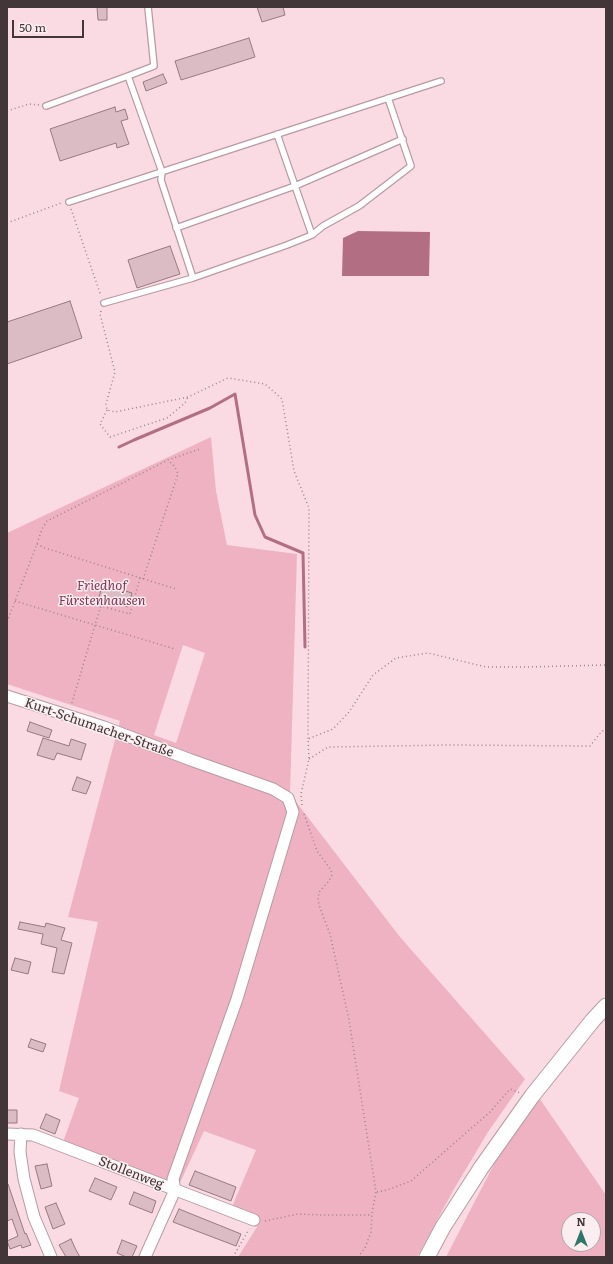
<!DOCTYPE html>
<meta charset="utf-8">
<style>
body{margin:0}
#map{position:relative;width:613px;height:1264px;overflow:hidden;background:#fbdbe3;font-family:Literata,serif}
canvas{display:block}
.frame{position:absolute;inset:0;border:8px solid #423639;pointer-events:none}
.north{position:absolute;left:561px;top:1212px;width:40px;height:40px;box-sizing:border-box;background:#fbeef1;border:1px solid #b1a4a7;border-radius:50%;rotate:0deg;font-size:11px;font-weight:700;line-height:16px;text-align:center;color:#423639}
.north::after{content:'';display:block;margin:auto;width:14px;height:18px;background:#307569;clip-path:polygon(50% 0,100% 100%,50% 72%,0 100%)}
.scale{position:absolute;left:12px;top:20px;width:72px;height:18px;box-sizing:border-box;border:2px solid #423639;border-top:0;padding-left:5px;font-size:12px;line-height:14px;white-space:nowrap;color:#423639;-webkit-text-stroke:3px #fbeef1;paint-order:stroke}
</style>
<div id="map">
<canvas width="613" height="1264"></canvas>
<div class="frame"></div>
<div class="north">N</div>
<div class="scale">50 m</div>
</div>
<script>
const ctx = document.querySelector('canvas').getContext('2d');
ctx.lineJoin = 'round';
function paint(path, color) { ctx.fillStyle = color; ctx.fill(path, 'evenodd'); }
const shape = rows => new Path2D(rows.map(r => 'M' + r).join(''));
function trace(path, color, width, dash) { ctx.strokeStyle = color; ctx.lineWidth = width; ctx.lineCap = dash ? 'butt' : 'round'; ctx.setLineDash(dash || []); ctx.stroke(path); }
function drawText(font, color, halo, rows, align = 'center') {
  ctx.font = font + ' Literata,serif'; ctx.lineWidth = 3; ctx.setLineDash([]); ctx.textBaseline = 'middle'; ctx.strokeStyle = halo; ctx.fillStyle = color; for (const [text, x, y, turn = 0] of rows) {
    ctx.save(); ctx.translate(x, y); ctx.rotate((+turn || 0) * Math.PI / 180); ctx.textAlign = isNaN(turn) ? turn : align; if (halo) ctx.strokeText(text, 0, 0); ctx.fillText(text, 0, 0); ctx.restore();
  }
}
paint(shape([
 [211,437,216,491,227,545,297,554,290,794,400,937,525,1079,488,1132,454,1189,417,1257,238,1257,257,1227,255,1216,232,1207,256,1150,204,1131,178,1187,63,1142,79,1098,59,1091,98,922,68,917,120,721,7,684,7,533],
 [183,645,205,653,176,743,154,735],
 [533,1089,606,1195,606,1257,446,1257],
 [569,1220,593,1220,593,1244,569,1244]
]), '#efb2c3');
paint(shape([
 [358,231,430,232,429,276,342,276,343,238]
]), '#b26f84');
trace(shape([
 [119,447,134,440,210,408,235,394,255,515,265,537,303,553,305,647]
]), '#b26f84', 3);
const building = shape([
 [97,7,107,7,107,20,98,20,97,7],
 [257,7,283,7,285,15,262,22,257,7],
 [249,38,255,57,181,80,175,61,249,38],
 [163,74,167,83,146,91,143,82,163,74],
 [115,107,116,112,125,109,128,119,121,121,129,144,117,148,116,143,60,161,50,129,115,107],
 [170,246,180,274,137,288,128,260,170,246],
 [70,301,82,338,7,364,7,322,70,301],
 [102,587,114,591,115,588,132,593,128,607,113,602,112,604,98,600,102,587],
 [30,722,52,730,49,738,27,731,30,722],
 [43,738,69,746,71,739,86,744,81,760,57,753,54,760,37,755,43,738],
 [77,777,91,782,86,794,72,790,77,777],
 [20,922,45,927,46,923,65,928,61,940,72,943,64,974,52,972,57,948,41,944,43,934,18,929,20,922],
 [15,958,31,962,28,974,11,970,15,958],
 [31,1039,46,1044,43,1052,28,1047,31,1039],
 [7,1110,17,1110,17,1123,7,1123,7,1110],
 [46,1114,60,1120,55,1134,40,1128,46,1114],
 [47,1164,52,1186,41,1189,35,1166,47,1164],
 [195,1171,236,1187,231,1201,189,1185,195,1171],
 [95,1178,117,1187,111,1200,89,1191,95,1178],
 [7,1184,8,1184,25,1234,26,1233,31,1245,22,1248,21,1245,10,1249,7,1241,18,1236,12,1219,7,1221,7,1184],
 [134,1192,156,1201,152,1213,129,1204,134,1192],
 [56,1203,65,1224,53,1229,45,1207,56,1203],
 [179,1209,241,1234,236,1246,173,1222,179,1209],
 [71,1239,76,1250,80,1257,66,1257,59,1245,71,1239],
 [122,1240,137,1246,132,1257,126,1257,117,1253,122,1240]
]);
paint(building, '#dbbbc4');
trace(building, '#977a81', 1);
const lane = shape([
 [128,76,162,172,161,180,193,278],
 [46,106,128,76,154,66,148,7],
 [277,134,312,235],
 [69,202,441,81],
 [176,228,295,186,403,139],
 [104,303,193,278,287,245,312,235,323,226,359,206,411,166,388,98]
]);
const street = shape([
 [7,696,104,727,191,760,273,789,288,798,293,812,237,999,173,1179,175,1190,145,1257],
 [7,1134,33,1135,254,1220],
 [21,1134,20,1152,24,1179,34,1217,51,1257]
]);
const secondary = shape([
 [427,1257,443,1227,481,1168,532,1096,593,1020,606,1006]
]);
trace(lane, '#b89aa2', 8);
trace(street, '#b89aa2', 13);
trace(secondary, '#b89aa2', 17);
trace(shape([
 [7,111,29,104,40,105],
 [71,209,101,296],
 [7,223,61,203],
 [101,311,100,314,115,372,106,404,107,410,115,412,188,397,228,378,265,384,282,399,294,471,309,508,308,739],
 [107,410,100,424,110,437,167,418,185,403,188,397],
 [37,544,45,548,176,589],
 [140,578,130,614,101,606,95,625,175,649],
 [143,579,178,474,175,467,168,460],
 [15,601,95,625,71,706],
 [7,622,37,544,42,529,47,521,168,460,200,449],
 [309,759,328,747,449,745,590,746,602,731,606,730],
 [302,805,301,794,309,759,308,739,333,729,349,712,373,675,396,658,428,653,486,667,525,667,606,665],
 [304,814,317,851,331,870,332,875,329,881,319,892,318,899,320,908,330,934,349,1020,376,1192,372,1213,371,1232,365,1248,358,1257],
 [377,1192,387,1190,411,1181,490,1112,510,1089,520,1093],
 [265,1221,298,1214,322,1215,372,1215],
 [233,1257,249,1229]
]), '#998489', 1.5, [1, 3]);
trace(lane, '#fff', 5.5);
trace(street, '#fff', 11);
trace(secondary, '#fff', 15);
drawText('italic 13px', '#853251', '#fbeef1', [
 ["Friedhof",102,586],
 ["Fürstenhausen",102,601]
]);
drawText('13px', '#423639', '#fbeef1', [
 ["Kurt-Schumacher-Straße",99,728,19],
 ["Stollenweg",131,1173,21]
]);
</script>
